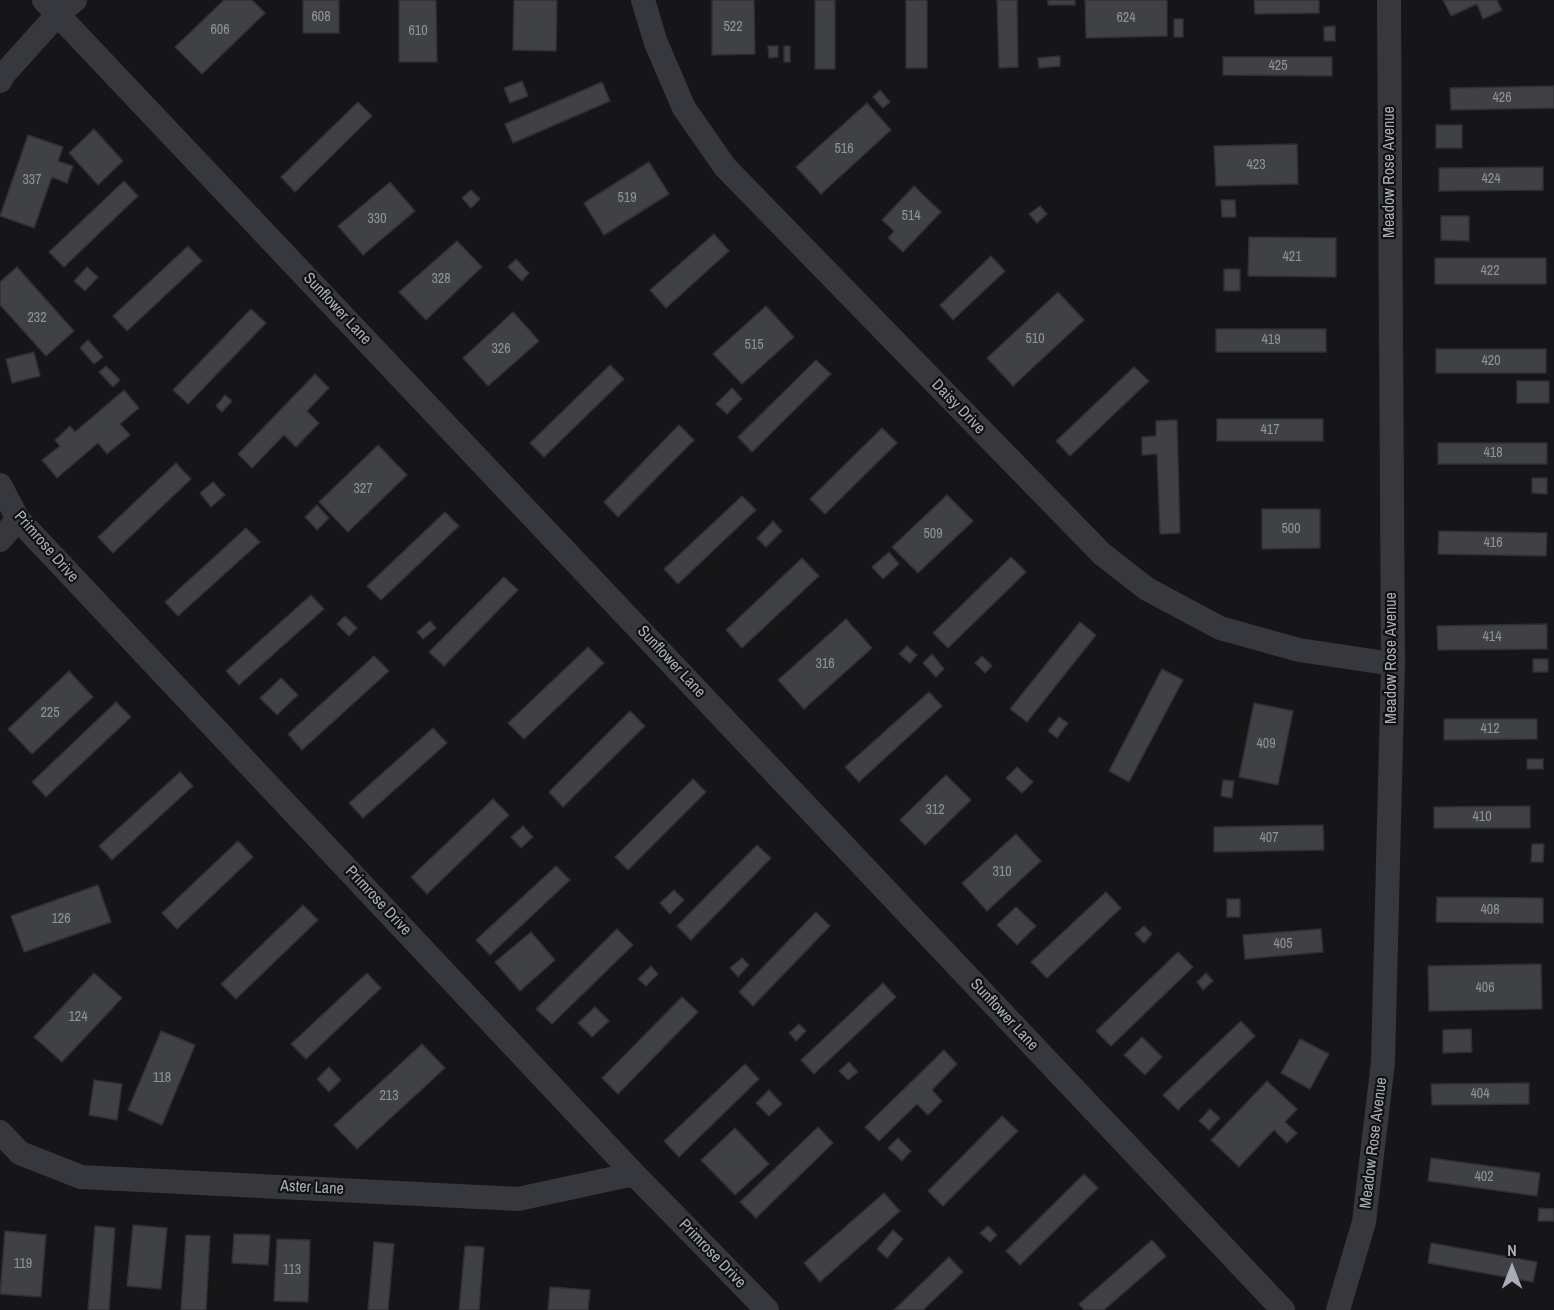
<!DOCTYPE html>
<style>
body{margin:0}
#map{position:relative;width:1554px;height:1310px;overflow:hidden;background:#161618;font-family:"Archivo Narrow",sans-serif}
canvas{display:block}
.north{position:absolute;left:1482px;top:1238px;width:60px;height:60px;-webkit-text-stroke:4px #111113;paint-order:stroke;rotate:0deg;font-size:16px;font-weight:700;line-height:24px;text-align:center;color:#a8adb8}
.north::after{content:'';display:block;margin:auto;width:21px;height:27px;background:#a8adb8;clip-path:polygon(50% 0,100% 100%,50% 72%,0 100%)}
</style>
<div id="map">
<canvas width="1554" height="1310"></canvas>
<div class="north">N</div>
</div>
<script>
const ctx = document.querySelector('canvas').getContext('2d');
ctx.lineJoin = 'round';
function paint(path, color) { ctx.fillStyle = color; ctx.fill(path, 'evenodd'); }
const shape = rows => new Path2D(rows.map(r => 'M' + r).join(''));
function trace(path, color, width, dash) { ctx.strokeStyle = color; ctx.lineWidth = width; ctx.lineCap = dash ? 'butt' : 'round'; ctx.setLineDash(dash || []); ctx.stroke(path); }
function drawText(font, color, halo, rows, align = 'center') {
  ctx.font = font + ' "Archivo Narrow",sans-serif'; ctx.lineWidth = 4.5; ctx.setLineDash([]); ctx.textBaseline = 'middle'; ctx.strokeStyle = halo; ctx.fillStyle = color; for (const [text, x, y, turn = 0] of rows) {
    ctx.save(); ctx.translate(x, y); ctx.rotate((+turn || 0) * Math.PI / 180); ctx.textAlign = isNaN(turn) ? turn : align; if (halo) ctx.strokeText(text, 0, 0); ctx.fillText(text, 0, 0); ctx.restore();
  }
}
const building = shape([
 [224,0,252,0,265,13,202,74,175,47,224,0],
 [303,0,339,0,339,33,303,33,303,0],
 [399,0,436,0,437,62,399,62,399,0],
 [514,0,557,0,556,51,513,50,514,0],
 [712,0,754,0,755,54,712,55,712,0],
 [815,0,835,0,835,69,815,69,815,0],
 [906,0,927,0,927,68,906,68,906,0],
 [997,0,1017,0,1018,67,999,68,997,0],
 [1048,0,1075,0,1075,5,1048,5,1048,0],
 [1085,0,1167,0,1167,36,1086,38,1085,0],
 [1254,0,1319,0,1319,13,1255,14,1254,0],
 [1443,0,1497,0,1502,10,1483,19,1477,4,1451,16,1443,0],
 [1174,19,1183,19,1183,37,1174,37,1174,19],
 [1335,26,1335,41,1324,41,1324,27,1335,26],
 [768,46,778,46,778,57,769,58,768,46],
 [784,46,790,46,790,62,784,62,784,46],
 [1060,56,1060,66,1039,68,1038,58,1060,56],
 [1223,57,1332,57,1332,76,1223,75,1223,57],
 [522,81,528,96,510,103,504,88,522,81],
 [602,82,610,101,513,143,505,124,602,82],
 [1554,86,1554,108,1451,110,1450,88,1554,86],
 [880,90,890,102,883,108,873,97,880,90],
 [358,102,372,116,295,192,281,177,358,102],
 [867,103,891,130,821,194,796,167,867,103],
 [1436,125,1462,125,1462,148,1436,148,1436,125],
 [94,129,123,161,98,185,69,153,94,129],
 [28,135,63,147,58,161,73,166,67,183,52,177,34,228,0,216,28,135],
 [1297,144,1298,184,1216,186,1214,146,1297,144],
 [649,162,669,194,604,235,584,203,649,162],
 [1543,167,1543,190,1439,191,1439,168,1543,167],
 [124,181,138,196,64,267,49,252,124,181],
 [390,182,415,211,363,255,338,226,390,182],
 [914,186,941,212,903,252,888,238,894,231,882,220,914,186],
 [471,190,480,199,471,208,462,198,471,190],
 [1221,200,1235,200,1236,217,1222,217,1221,200],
 [1040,206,1047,214,1037,223,1029,214,1040,206],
 [1441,216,1469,216,1469,241,1441,240,1441,216],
 [714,234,729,251,666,308,650,290,714,234],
 [1249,237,1336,238,1336,277,1248,276,1249,237],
 [457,241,482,267,426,320,399,292,457,241],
 [188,246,202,261,127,331,113,316,188,246],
 [991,256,1005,271,953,320,940,305,991,256],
 [1435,258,1546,258,1546,284,1435,284,1435,258],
 [516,259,529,273,522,281,508,267,516,259],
 [17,267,74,331,46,356,0,305,0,282,17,267],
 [87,267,98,277,85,291,74,281,87,267],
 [1224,269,1240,269,1240,291,1224,291,1224,269],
 [1058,292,1084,320,1013,386,987,358,1058,292],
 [766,306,794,337,742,384,713,354,766,306],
 [251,309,266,323,188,404,173,390,251,309],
 [513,312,539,341,488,386,463,358,513,312],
 [1216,329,1326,329,1326,352,1216,352,1216,329],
 [88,340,103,357,94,364,80,348,88,340],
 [1436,349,1546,349,1546,373,1436,373,1436,349],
 [34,352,40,376,12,383,6,359,34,352],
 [816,360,831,374,752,452,738,437,816,360],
 [610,365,624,379,544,457,530,443,610,365],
 [106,366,120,380,113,387,99,372,106,366],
 [1134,367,1149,381,1070,456,1056,441,1134,367],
 [315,374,329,388,307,411,319,423,296,447,284,435,252,468,238,454,315,374],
 [1517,381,1549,381,1549,403,1517,403,1517,381],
 [732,388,742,399,727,414,716,404,732,388],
 [124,390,139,408,120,424,130,435,107,454,98,443,57,478,42,460,60,446,55,440,70,426,75,432,124,390],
 [225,395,232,401,222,412,216,406,225,395],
 [1217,419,1323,419,1323,441,1217,441,1217,419],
 [1177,420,1180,533,1160,534,1157,454,1142,455,1142,437,1156,436,1156,421,1177,420],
 [679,425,694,440,618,517,604,502,679,425],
 [882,428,897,443,825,514,810,499,882,428],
 [1438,443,1547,443,1547,464,1438,464,1438,443],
 [378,445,407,475,348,532,319,502,378,445],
 [176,463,191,479,113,553,98,537,176,463],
 [1532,478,1547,478,1547,494,1532,493,1532,478],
 [213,482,225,495,211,507,200,493,213,482],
 [947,495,973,521,918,573,892,547,947,495],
 [742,496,756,510,678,584,664,569,742,496],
 [317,505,329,518,317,530,305,517,317,505],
 [1262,509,1320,509,1320,548,1262,549,1262,509],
 [445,512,459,526,381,600,367,586,445,512],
 [773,521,782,531,766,547,757,538,773,521],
 [246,528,260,542,178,616,165,602,246,528],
 [1439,531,1547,533,1546,556,1438,554,1439,531],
 [889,552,899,564,883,579,872,567,889,552],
 [1011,557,1026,572,948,648,933,633,1011,557],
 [802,558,819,576,742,648,726,630,802,558],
 [504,577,518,590,444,666,429,652,504,577],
 [311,595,324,609,239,685,226,671,311,595],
 [345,616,357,628,349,636,337,624,345,616],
 [846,619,872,648,804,709,778,680,846,619],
 [430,621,436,628,423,639,417,632,430,621],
 [1080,622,1096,635,1027,722,1010,709,1080,622],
 [1547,624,1547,649,1438,650,1437,626,1547,624],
 [907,646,917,655,910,663,899,654,907,646],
 [588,647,604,663,524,739,508,723,588,647],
 [932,654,944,669,936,677,923,663,932,654],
 [374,656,389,671,302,750,288,734,374,656],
 [982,656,992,666,985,673,975,663,982,656],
 [1533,659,1548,659,1548,672,1533,672,1533,659],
 [1162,669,1183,680,1129,782,1109,771,1162,669],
 [69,671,93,697,32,754,8,729,69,671],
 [281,678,298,695,277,715,260,698,281,678],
 [929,692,942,706,859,782,845,767,929,692],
 [116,702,131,717,46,797,32,782,116,702],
 [1254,703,1293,711,1278,785,1239,777,1254,703],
 [630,711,645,726,563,807,549,792,630,711],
 [1059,717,1068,723,1057,738,1048,731,1059,717],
 [1444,719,1537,719,1537,739,1444,740,1444,719],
 [433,728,447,743,363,818,349,803,433,728],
 [1527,759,1543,759,1543,769,1527,769,1527,759],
 [1017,767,1033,782,1022,793,1006,778,1017,767],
 [180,772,193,786,112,860,99,846,180,772],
 [946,775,971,800,925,845,900,820,946,775],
 [693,779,706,792,628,870,615,857,693,779],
 [1223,780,1234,781,1232,798,1221,796,1223,780],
 [493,799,509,815,427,894,411,877,493,799],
 [1530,806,1530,828,1434,828,1434,807,1530,806],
 [1323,825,1324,850,1214,852,1214,827,1323,825],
 [523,826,533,837,521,848,511,837,523,826],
 [1016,834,1041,861,987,911,962,883,1016,834],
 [238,841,253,857,177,929,162,913,238,841],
 [1532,844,1544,844,1543,862,1531,862,1532,844],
 [757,845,771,858,691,940,677,926,757,845],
 [556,866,570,880,490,955,476,940,556,866],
 [98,885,111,922,24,952,11,916,98,885],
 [674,890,684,900,670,914,660,903,674,890],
 [1106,892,1121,908,1047,978,1031,962,1106,892],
 [1437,897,1543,898,1543,923,1436,922,1437,897],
 [1227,899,1240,899,1240,917,1227,917,1227,899],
 [303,905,318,920,236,999,221,984,303,905],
 [1016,907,1036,926,1017,945,997,925,1016,907],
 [816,912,830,926,753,1006,739,992,816,912],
 [1144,926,1152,934,1144,943,1135,934,1144,926],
 [617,929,633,945,552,1024,536,1009,617,929],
 [1321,929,1323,952,1245,959,1243,935,1321,929],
 [531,932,555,960,520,991,495,962,531,932],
 [1178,952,1193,967,1111,1046,1096,1031,1178,952],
 [742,958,749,965,738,977,730,968,742,958],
 [1541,964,1542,1009,1429,1011,1428,966,1541,964],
 [651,966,658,974,646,986,638,979,651,966],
 [94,973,122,998,62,1062,34,1037,94,973],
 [367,973,381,988,306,1059,291,1044,367,973],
 [1206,973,1213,981,1203,990,1197,982,1206,973],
 [883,983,896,997,814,1074,801,1060,883,983],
 [682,997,698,1012,618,1094,602,1078,682,997],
 [595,1007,609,1021,592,1037,578,1023,595,1007],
 [1241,1021,1255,1036,1178,1110,1163,1095,1241,1021],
 [799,1024,806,1031,796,1041,789,1033,799,1024],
 [1471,1029,1472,1052,1443,1053,1443,1030,1471,1029],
 [161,1031,195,1045,162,1125,128,1110,161,1031],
 [1142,1037,1162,1057,1145,1075,1124,1055,1142,1037],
 [1300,1039,1329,1054,1310,1089,1281,1073,1300,1039],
 [422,1044,445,1068,357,1149,334,1125,422,1044],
 [944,1050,957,1064,932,1090,942,1101,928,1115,917,1104,879,1141,865,1127,944,1050],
 [849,1062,858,1072,848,1080,839,1071,849,1062],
 [745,1064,759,1079,679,1157,664,1141,745,1064],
 [329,1067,341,1080,329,1092,317,1079,329,1067],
 [94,1080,122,1084,117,1120,89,1115,94,1080],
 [1267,1081,1297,1109,1285,1122,1297,1133,1287,1143,1274,1130,1239,1167,1211,1140,1267,1081],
 [1529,1083,1529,1104,1432,1105,1431,1084,1529,1083],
 [769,1090,782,1104,769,1116,756,1103,769,1090],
 [1210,1109,1220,1118,1209,1130,1199,1121,1210,1109],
 [1002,1116,1018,1131,943,1206,928,1191,1002,1116],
 [818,1127,833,1143,756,1218,740,1202,818,1127],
 [735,1128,769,1164,735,1195,701,1160,735,1128],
 [898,1138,911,1151,902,1161,888,1148,898,1138],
 [1431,1158,1540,1173,1537,1196,1428,1181,1431,1158],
 [1084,1174,1098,1188,1020,1265,1006,1251,1084,1174],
 [884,1193,900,1211,820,1282,804,1263,884,1193],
 [1539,1208,1554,1209,1554,1221,1538,1221,1539,1208],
 [133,1225,167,1228,161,1289,127,1286,133,1225],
 [95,1226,115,1228,109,1310,88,1310,95,1226],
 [988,1226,997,1235,990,1242,980,1233,988,1226],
 [893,1230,903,1239,887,1258,877,1249,893,1230],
 [5,1231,46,1235,41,1297,0,1294,5,1231],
 [234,1234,270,1235,268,1265,232,1263,234,1234],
 [186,1235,210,1236,206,1310,181,1310,186,1235],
 [277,1239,310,1240,308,1302,274,1301,277,1239],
 [1152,1240,1166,1256,1104,1310,1084,1310,1079,1304,1152,1240],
 [374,1242,394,1244,388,1310,368,1310,374,1242],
 [1431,1243,1537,1262,1533,1282,1428,1263,1431,1243],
 [465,1246,484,1247,479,1310,459,1310,465,1246],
 [949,1257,963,1272,923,1310,894,1310,949,1257],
 [550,1287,590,1290,588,1310,548,1310,550,1287]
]);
paint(building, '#404145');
trace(building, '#303034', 1.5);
trace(shape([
 [44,0,1283,1310],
 [643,0,656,43,684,108,725,167,1102,554,1147,589,1220,628,1299,650,1393,664],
 [0,81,4,74,58,14,75,0],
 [0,485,18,519,634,1174,767,1310],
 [0,540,18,519],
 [0,1132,20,1153,81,1177,518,1199,634,1174],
 [1338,1310,1364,1222,1383,1062,1393,664,1389,0]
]), '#37383d', 24);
drawText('14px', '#8e929b', null, [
 ["608",321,17],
 ["624",1126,18],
 ["522",733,27],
 ["606",220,30],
 ["610",418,31],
 ["425",1278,66],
 ["426",1502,98],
 ["516",844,149],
 ["423",1256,165],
 ["424",1491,179],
 ["337",32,180],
 ["519",627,198],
 ["514",911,216],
 ["330",377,219],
 ["421",1292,257],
 ["422",1490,271],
 ["328",441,279],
 ["232",37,318],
 ["510",1035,339],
 ["419",1271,340],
 ["515",754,345],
 ["326",501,349],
 ["420",1491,361],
 ["417",1270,430],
 ["418",1493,453],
 ["327",363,489],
 ["500",1291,529],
 ["509",933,534],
 ["416",1493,543],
 ["414",1492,637],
 ["316",825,664],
 ["225",50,713],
 ["412",1490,729],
 ["409",1266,744],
 ["312",935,810],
 ["410",1482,817],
 ["407",1269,838],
 ["310",1002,872],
 ["408",1490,910],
 ["126",61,919],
 ["405",1283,944],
 ["406",1485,988],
 ["124",78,1017],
 ["118",162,1078],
 ["404",1480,1094],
 ["213",389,1096],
 ["402",1484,1177],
 ["119",23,1264],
 ["113",292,1270]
]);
drawText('16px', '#a8adb8', '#111113', [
 ["Meadow Rose Avenue",1390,172,-90],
 ["Sunflower Lane",337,309,47],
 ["Daisy Drive",958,407,46],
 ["Primrose Drive",46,547,49],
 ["Meadow Rose Avenue",1392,658,-90],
 ["Sunflower Lane",671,662,47],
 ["Primrose Drive",378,901,47],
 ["Sunflower Lane",1004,1015,47],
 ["Meadow Rose Avenue",1374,1143,-83],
 ["Aster Lane",312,1188,3],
 ["Primrose Drive",712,1254,46]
]);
</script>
